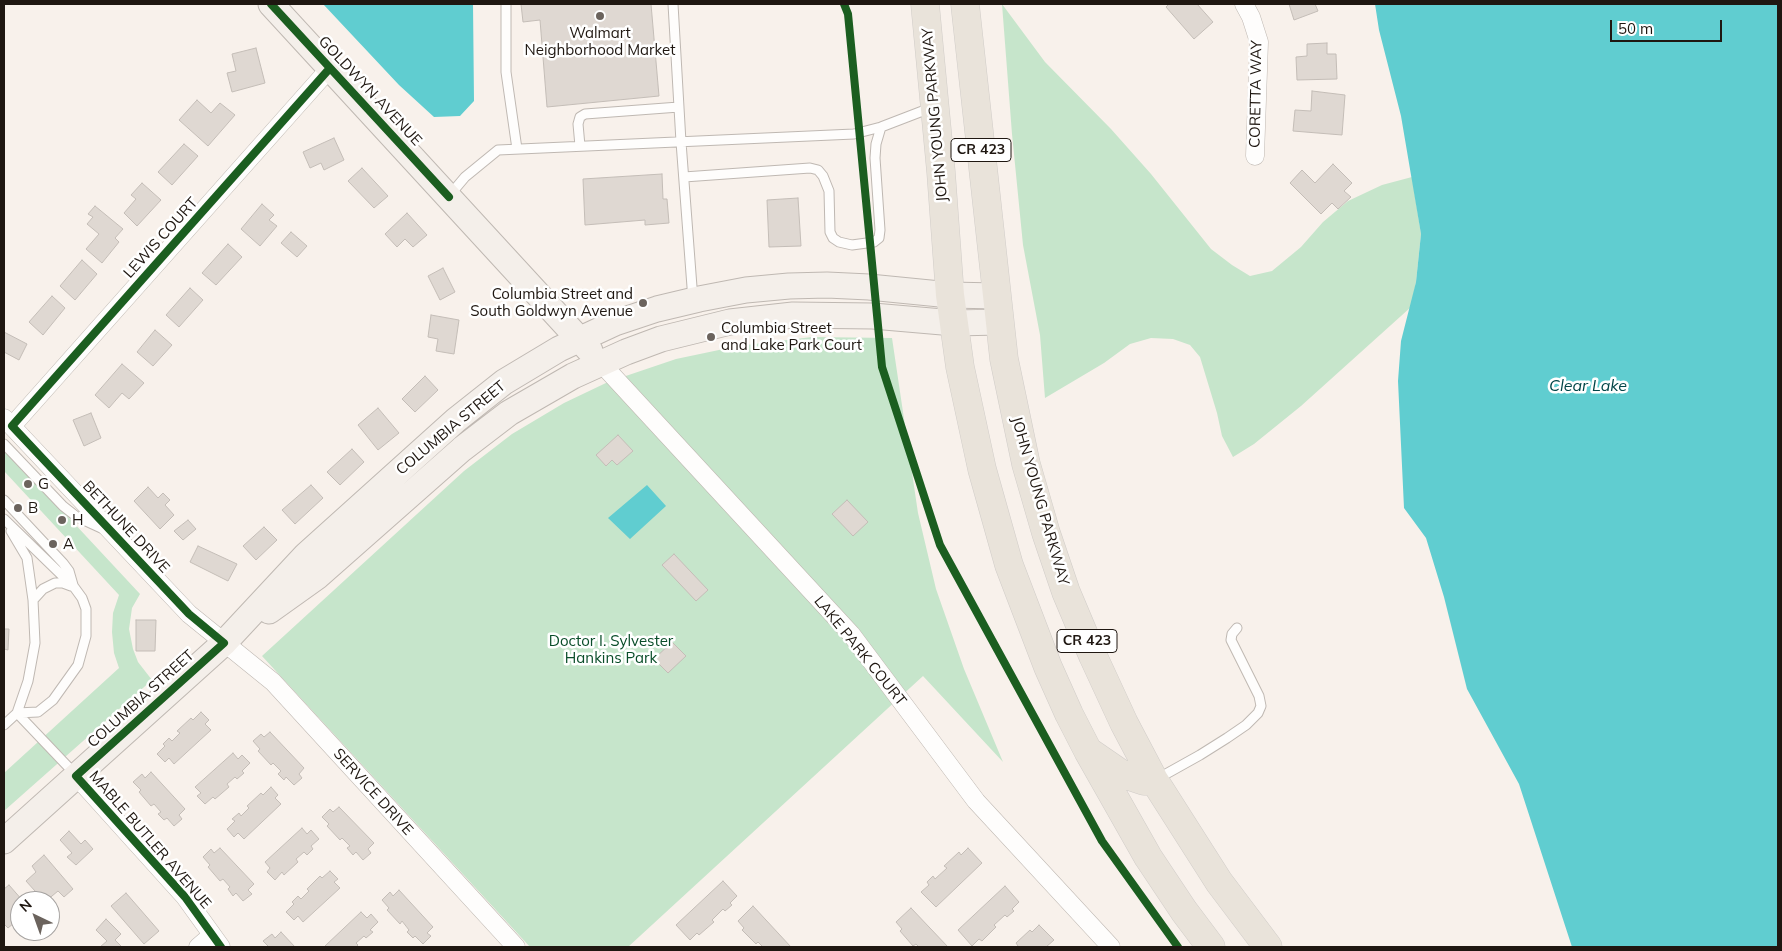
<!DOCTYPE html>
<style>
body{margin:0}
#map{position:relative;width:1782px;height:951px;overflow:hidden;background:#f8f1eb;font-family:Mulish,sans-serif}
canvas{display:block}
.frame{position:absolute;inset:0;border:5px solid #1f1711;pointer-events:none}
.north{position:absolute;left:10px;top:891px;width:50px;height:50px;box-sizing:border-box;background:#fff;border:1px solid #a5a2a0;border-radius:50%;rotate:318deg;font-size:14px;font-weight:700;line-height:20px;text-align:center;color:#1f1711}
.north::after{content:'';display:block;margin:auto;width:18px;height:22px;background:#6b635d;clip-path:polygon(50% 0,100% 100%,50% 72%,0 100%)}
.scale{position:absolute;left:1610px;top:20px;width:112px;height:22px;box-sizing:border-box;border:2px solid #1f1711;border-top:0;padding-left:6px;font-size:15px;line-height:18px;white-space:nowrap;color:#1f1711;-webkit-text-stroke:4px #fff;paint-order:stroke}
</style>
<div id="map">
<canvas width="1782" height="951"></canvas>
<div class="frame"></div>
<div class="north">N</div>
<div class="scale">50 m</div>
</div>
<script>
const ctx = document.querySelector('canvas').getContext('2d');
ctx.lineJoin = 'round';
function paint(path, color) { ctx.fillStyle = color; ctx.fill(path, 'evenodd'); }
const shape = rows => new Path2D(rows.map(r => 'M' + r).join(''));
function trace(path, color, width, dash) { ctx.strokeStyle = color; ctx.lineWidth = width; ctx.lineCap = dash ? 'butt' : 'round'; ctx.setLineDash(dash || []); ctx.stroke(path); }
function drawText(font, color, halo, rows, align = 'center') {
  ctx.font = font + ' Mulish,sans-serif'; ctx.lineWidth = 5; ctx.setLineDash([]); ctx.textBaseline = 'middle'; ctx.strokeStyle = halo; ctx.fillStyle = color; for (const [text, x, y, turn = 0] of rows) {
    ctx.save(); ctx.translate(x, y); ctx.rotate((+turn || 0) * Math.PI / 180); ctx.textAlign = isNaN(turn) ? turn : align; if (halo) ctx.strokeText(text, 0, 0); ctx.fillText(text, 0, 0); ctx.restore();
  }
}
paint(shape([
 [1002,4,1045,62,1111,129,1151,174,1211,249,1232,265,1250,276,1272,271,1301,247,1323,222,1348,201,1382,185,1412,177,1421,234,1416,282,1411,307,1301,406,1254,444,1233,457,1222,436,1217,413,1200,357,1190,345,1173,339,1151,338,1130,344,1104,363,1045,398,1040,335,1023,245,1012,134],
 [812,337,892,338,918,513,936,589,964,669,1003,762,923,676,628,947,530,947,262,656,464,471,512,434,564,403,608,382,676,359,738,346],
 [4,448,140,594,132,608,129,629,133,649,138,662,152,680,4,811,4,773,119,668,114,653,112,632,113,613,119,595,4,471]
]), '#c6e5cb');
paint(shape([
 [323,4,473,4,474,101,460,116,434,117,399,85],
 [1375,4,1778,4,1778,947,1572,947,1519,784,1467,689,1444,597,1426,538,1404,508,1398,381,1401,341,1416,282,1421,234,1401,116,1379,30],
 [647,485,666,506,630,539,608,518]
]), '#60cdd0');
const building = shape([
 [521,4,651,4,659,96,547,107,540,20,523,22,521,4],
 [1169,4,1197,4,1213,22,1194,39,1166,7,1169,4],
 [1289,4,1315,4,1318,11,1294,20,1289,4],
 [1327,43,1327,54,1336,54,1337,79,1297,80,1296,57,1307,56,1307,44,1327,43],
 [256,48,265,83,232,92,227,73,236,71,232,54,256,48],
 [1312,91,1345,95,1342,135,1293,131,1295,110,1311,111,1312,91],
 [197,100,211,113,220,103,235,115,208,146,179,120,197,100],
 [334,138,344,160,324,170,321,163,310,168,303,152,334,138],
 [184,144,198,156,172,185,158,172,184,144],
 [1333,164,1352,183,1344,191,1351,197,1338,209,1332,203,1321,214,1290,183,1302,170,1315,183,1333,164],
 [362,168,388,196,374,208,348,181,362,168],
 [662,174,663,199,667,199,669,223,645,225,645,220,585,225,583,179,662,174],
 [142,183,161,200,137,226,124,213,136,199,131,195,142,183],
 [798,198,801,246,769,247,767,200,798,198],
 [262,204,274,215,269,220,277,226,260,246,241,229,262,204],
 [95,206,123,229,115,238,119,242,102,263,86,249,99,234,87,224,93,217,88,214,95,206],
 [407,213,427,235,413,247,405,239,397,247,385,234,407,213],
 [291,232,307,246,297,257,281,243,291,232],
 [228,244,242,257,216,285,202,273,228,244],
 [82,260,97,274,75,300,60,286,82,260],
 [443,268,455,292,440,300,428,276,443,268],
 [190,288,203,300,179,327,166,315,190,288],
 [52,296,65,308,43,335,29,322,52,296],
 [431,315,459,320,454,354,436,351,438,339,428,337,431,315],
 [155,330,172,345,153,366,137,352,155,330],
 [4,332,27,344,19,360,4,352,4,332],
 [122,364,144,383,129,399,122,393,109,408,95,395,122,364],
 [425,376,438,390,415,412,402,399,425,376],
 [378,408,399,433,378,450,358,425,378,408],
 [91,413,101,438,84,446,73,420,91,413],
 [618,435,633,451,617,465,612,460,606,466,596,455,618,435],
 [352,449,364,462,340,485,327,472,352,449],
 [311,485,323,498,295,524,282,510,311,485],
 [148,487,158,498,163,493,170,500,165,505,174,515,160,529,134,501,148,487],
 [847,500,868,522,853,536,832,514,847,500],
 [188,520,196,529,183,540,174,531,188,520],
 [264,527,277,540,256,560,243,546,264,527],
 [198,546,237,564,228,581,190,562,198,546],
 [674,554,708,590,696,601,662,565,674,554],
 [136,620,156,620,155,651,136,651,136,620],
 [4,629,9,629,8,650,4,649,4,629],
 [672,642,686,656,668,673,654,659,672,642],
 [201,712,209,720,205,724,211,730,174,764,169,758,165,762,157,754,165,746,163,744,169,738,172,741,180,733,177,731,191,718,193,720,201,712],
 [270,732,304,768,299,774,302,778,294,785,286,777,284,780,278,774,281,771,273,763,271,765,258,751,260,749,253,741,261,734,264,737,270,732],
 [233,753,238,759,242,755,250,763,242,771,244,773,237,779,235,777,227,784,229,787,215,799,213,797,205,804,197,796,201,793,195,787,233,753],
 [151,772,185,809,179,815,182,819,174,826,167,818,164,820,158,814,161,812,154,804,151,806,139,792,141,790,133,782,142,774,145,778,151,772],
 [271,787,278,795,275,798,281,804,244,839,238,833,234,837,227,829,235,821,232,819,239,813,241,816,249,808,247,806,261,793,263,795,271,787],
 [339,807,374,843,368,849,371,853,363,860,356,852,353,855,347,848,350,846,342,838,340,840,327,826,329,824,322,817,330,809,333,812,339,807],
 [302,828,307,834,311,830,319,839,311,846,313,849,307,855,304,852,296,859,298,862,284,875,282,872,275,880,267,872,270,868,265,862,302,828],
 [69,831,81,844,85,840,93,849,76,865,67,857,72,853,60,840,69,831],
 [220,848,254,884,248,890,252,894,243,901,236,893,233,896,228,889,230,887,223,879,220,881,208,867,210,865,203,857,211,849,214,853,220,848],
 [968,848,982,863,936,907,921,892,929,885,927,882,933,876,935,879,947,868,944,866,959,852,961,855,968,848],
 [44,855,73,889,64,897,58,891,46,901,44,901,26,881,36,872,32,866,44,855],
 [330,871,338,879,334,882,340,888,303,922,298,916,294,920,286,912,294,904,292,902,298,896,301,899,309,891,307,889,320,876,322,878,330,871],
 [723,881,737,896,730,903,732,905,725,911,723,909,712,920,714,922,699,935,697,933,690,940,676,925,723,881],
 [9,885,23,901,20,901,20,918,8,928,4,924,4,889,9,885],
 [1005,886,1019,902,1012,909,1014,911,1007,917,1005,915,994,925,996,927,982,941,979,939,972,946,958,930,1005,886],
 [399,890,433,927,427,933,431,936,423,944,415,936,413,938,407,932,409,930,402,921,400,924,387,910,389,908,382,900,390,892,393,896,399,890],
 [126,893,159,931,144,944,111,906,126,893],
 [753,906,791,947,763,947,758,942,756,944,742,930,744,928,738,921,753,906],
 [911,908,948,947,919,947,916,944,913,946,900,931,902,929,896,922,911,908],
 [361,912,367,918,371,914,378,922,370,930,373,932,366,938,364,936,356,943,358,945,356,947,325,947,325,946,361,912],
 [106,919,121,934,115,940,122,947,100,947,107,941,96,930,106,919],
 [1039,925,1054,940,1046,947,1016,947,1018,946,1016,943,1030,930,1032,932,1039,925],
 [281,932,295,947,269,947,263,941,272,934,275,938,281,932]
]);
paint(building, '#dfd8d2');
trace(building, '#c4bdb7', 1);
const lane = shape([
 [506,4,506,72,517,149],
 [673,4,681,142,693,300],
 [580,146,578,124,580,117,585,114,679,107],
 [684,177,810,168,818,170,823,176,829,191,830,232,833,238,839,242,852,245,874,242,879,238,880,230,875,158,876,144,881,127],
 [449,196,465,177,498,150,854,134,881,127,933,107],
 [4,444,63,506,77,517,101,528],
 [4,500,63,563,69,571,73,585],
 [4,519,74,587,82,598,86,609,86,636,78,665,53,700,38,712,17,713],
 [33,600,43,589,55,583,63,583,71,586],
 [17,713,75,774],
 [4,725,17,713,28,681,35,643,33,600,27,558,11,531],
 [1157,779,1200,755,1227,738,1246,725,1258,713,1261,706,1259,696,1231,640,1232,634,1237,628]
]);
const street = shape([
 [1244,4,1251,17,1259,42,1255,156],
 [600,362,851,634,976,801,1111,947],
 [4,418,189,614,273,682,516,947],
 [12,426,330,68],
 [76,776,185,897,221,947],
 [198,947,212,935]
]);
const secondary = shape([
 [271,4,590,351],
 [269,611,318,576,462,449,509,413,573,376,626,352,661,339,730,322,793,315,873,316,954,323,1000,322],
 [4,841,224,643,306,555,456,420,504,382,559,349,615,323,657,309,699,299,746,290,789,286,827,285,869,287,950,295,997,296]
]);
const primary = shape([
 [925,4,941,172,950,295,960,367,982,469,1009,565,1048,667,1069,714,1088,751,1148,857,1184,911,1211,947],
 [965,4,1004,359,1026,464,1046,533,1066,592,1093,656,1124,723,1154,780,1219,882,1268,947],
 [1091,753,1120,773,1144,781,1154,780]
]);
trace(lane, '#bfb8b2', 11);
trace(street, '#bfb8b2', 19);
trace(secondary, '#bfb8b2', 27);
trace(primary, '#d0ccc8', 29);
trace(lane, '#fefdfc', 9);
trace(street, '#fefdfc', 18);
trace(secondary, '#f4efea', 25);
trace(primary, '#e9e3da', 28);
trace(shape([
 [271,4,449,197],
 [844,4,848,14,882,367,940,545,1102,841,1178,947],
 [221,947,185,897,76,776,224,643,189,614,12,426,330,68]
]), '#1b5e20', 8);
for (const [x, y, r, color] of [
 [600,16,5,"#6b635d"],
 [643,303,5,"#6b635d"],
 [711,337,5,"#6b635d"],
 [28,484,5,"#6b635d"],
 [18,508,5,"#6b635d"],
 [62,520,5,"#6b635d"],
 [53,544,5,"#6b635d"]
]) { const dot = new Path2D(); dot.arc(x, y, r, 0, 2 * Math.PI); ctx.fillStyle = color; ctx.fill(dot); trace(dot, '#fff', 2); }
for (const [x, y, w] of [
 [981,150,60],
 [1087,641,60]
]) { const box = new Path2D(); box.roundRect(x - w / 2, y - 11.5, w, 23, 4); ctx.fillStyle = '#fff'; ctx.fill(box); trace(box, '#1f1711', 1); }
drawText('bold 14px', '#1f1711', null, [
 ["CR 423",981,150],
 ["CR 423",1087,641]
]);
drawText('15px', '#1f1711', '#fff', [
 ["Walmart",600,33,"center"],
 ["Neighborhood Market",600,50,"center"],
 ["Columbia Street and",633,294,"right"],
 ["South Goldwyn Avenue",633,311,"right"],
 ["Columbia Street",721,328],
 ["and Lake Park Court",721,345],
 ["G",38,484],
 ["B",28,508],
 ["H",72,520],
 ["A",63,544]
], 'left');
drawText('15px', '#1f1711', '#fff', [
 ["GOLDWYN AVENUE",370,91,47],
 ["CORETTA WAY",1256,94,-89],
 ["JOHN YOUNG PARKWAY",935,115,-95],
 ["LEWIS COURT",161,238,-48],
 ["COLUMBIA STREET",451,428,-40],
 ["JOHN YOUNG PARKWAY",1040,501,74],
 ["BETHUNE DRIVE",126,527,47],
 ["LAKE PARK COURT",860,651,51],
 ["COLUMBIA STREET",141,699,-42],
 ["SERVICE DRIVE",373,792,48],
 ["MABLE BUTLER AVENUE",150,840,49]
]);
drawText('15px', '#094d29', '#fff', [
 ["Doctor I. Sylvester",611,641],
 ["Hankins Park",611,658]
]);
drawText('italic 16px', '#014547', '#fff', [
 ["Clear Lake",1588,386]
]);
</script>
